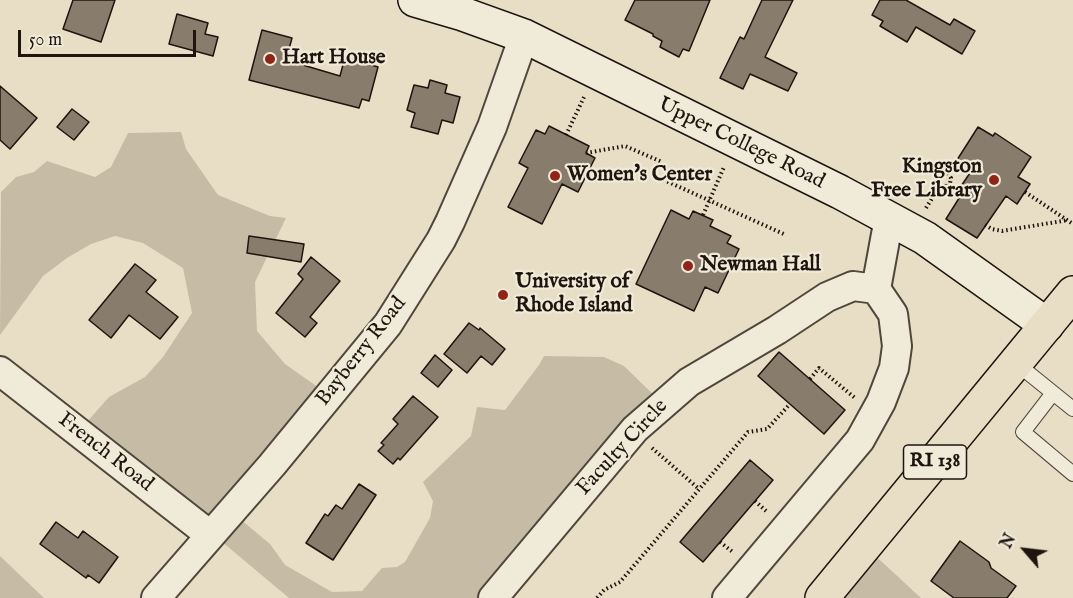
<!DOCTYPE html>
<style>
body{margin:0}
#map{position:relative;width:1073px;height:598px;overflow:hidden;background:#e8dec5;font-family:"IM FELL English",serif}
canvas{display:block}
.north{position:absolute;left:995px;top:520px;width:60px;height:60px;-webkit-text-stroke:4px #f0ead9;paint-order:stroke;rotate:298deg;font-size:16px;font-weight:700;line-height:24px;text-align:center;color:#1f140e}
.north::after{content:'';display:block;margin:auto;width:21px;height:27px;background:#1f140e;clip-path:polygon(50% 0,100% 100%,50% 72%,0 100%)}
.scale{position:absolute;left:18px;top:30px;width:178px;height:27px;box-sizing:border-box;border:3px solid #1f140e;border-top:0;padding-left:8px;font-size:18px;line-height:21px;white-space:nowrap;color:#1f140e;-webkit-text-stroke:4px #f0ead9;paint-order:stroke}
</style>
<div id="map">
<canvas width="1073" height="598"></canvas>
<div class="north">N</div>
<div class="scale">50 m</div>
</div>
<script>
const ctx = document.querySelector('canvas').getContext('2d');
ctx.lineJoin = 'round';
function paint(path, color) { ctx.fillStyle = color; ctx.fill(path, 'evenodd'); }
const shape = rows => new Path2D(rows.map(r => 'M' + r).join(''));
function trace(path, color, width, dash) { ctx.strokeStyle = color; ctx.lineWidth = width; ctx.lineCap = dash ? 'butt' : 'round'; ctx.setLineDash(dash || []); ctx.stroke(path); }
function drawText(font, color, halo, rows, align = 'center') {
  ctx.font = font + ' "IM FELL English",serif'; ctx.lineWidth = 4.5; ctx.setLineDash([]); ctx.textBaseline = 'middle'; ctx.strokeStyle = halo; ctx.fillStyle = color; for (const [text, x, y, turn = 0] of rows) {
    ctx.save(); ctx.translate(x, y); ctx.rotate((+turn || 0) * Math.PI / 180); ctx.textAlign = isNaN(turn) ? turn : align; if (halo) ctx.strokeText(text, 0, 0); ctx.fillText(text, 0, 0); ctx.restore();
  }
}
paint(shape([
 [181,132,186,149,218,195,270,216,286,218,255,282,257,331,285,364,332,397,240,519,270,544,285,565,332,592,362,591,382,568,397,567,405,562,430,518,433,501,423,482,471,436,477,407,505,410,539,365,544,356,604,357,624,366,663,404,492,598,289,598,221,541,79,431,109,397,145,377,163,357,192,313,183,268,143,243,115,236,91,244,67,258,43,276,0,335,1,192,16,177,34,172,47,161,95,177,111,167,128,133],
 [872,554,881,561,921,598,834,598],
 [0,556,44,598,0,598]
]), '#c6bca6');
const building = shape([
 [73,0,115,0,101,42,63,29,73,0],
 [635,0,710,0,689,51,683,49,679,57,660,47,662,41,653,36,653,34,625,20,635,0],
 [762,0,793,0,765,57,797,73,788,91,750,74,743,89,720,78,740,37,744,39,762,0],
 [880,0,906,0,950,25,954,19,975,31,962,54,916,27,907,42,880,26,883,21,872,15,880,0],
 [177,14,208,23,205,34,218,37,213,56,169,44,177,14],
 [262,30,292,38,286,60,340,76,345,57,378,67,369,101,362,99,359,108,249,80,262,30],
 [430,80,447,85,445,93,460,97,453,123,442,120,438,134,411,127,415,113,407,110,414,85,428,88,430,80],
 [0,86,37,118,10,149,0,140,0,86],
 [72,109,89,122,74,140,57,127,72,109],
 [549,126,589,146,586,153,595,158,578,192,562,184,542,224,508,207,528,168,519,163,536,130,545,134,549,126],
 [978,127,993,136,995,133,1031,157,1018,177,1030,184,1017,204,1006,196,977,238,946,219,961,195,957,192,972,170,957,160,978,127],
 [671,210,689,219,693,211,713,220,710,226,731,236,727,243,739,249,718,293,705,287,694,311,636,284,671,210],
 [249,236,304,244,301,262,247,253,249,236],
 [311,257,340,281,310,317,317,323,305,337,276,313,303,279,298,274,311,257],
 [135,264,156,280,146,292,178,317,160,339,129,315,111,338,89,320,135,264],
 [469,323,479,330,480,328,505,349,492,365,481,356,467,373,444,354,469,323],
 [779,352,845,410,824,434,758,376,779,352],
 [435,355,452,370,438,387,421,373,435,355],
 [413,396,438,417,400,460,398,458,393,464,378,451,384,445,381,443,398,424,393,419,413,396],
 [750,460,773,480,703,562,680,542,750,460],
 [359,484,376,495,333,560,306,543,325,514,328,516,336,505,342,509,359,484],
 [56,522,78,538,83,531,118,557,99,583,88,575,86,578,40,544,56,522],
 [960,541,989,562,991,568,1016,586,1007,598,954,598,931,581,960,541]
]);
paint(building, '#887d6d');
trace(building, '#1f140e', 1.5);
const lane = shape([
 [1016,363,1073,409],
 [1053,393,1023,432,1073,474]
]);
const street = shape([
 [876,289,889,218],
 [0,371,210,535],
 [156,598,272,465,388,324,441,240,450,222,492,127,524,36],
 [493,598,635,429,689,382,777,330,827,297,853,286,876,289,893,314,897,346,894,368,881,402,860,440,727,598]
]);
const secondary = shape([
 [415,0,463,14,524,36,840,192,925,238,1047,325]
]);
const primary = shape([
 [822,598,1073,293]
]);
trace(lane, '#51463c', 16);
trace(street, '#51463c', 32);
trace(secondary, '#1f140e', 36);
trace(primary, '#1f140e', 36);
trace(shape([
 [566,135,585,95],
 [586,153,625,146,662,162],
 [655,176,786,235],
 [1025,192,1073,224],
 [926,208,941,184,947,187,950,183,951,178,948,174,948,168,952,164,959,161],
 [703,215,724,167],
 [985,225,992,229,1002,231,1068,220],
 [810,379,819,368,855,398],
 [652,448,699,489],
 [755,501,766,511],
 [720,542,734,553],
 [597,598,604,590,620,582,748,432,767,429,790,404]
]), '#1f140e', 4, [1.5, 3]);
trace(lane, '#f0ead9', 14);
trace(street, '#f0ead9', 28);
trace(secondary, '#f0ead9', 33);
trace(primary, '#e8dec5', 33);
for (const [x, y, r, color] of [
 [270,59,6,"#8f2418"],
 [555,176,6,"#8f2418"],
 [994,180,6,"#8f2418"],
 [688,266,6,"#8f2418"],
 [503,295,6,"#8f2418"]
]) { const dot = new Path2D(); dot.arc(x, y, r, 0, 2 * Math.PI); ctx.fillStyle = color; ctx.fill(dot); trace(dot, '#f0ead9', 2); }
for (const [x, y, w] of [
 [935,462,63]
]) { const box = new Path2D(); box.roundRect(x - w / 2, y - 17, w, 34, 4.5); ctx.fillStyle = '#f0ead9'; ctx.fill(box); trace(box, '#1f140e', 1.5); }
drawText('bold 20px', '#1f140e', null, [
 ["RI 138",935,462]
]);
drawText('bold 21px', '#1f140e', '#f0ead9', [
 ["Hart House",282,59],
 ["Kingston",982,168,"right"],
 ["Free Library",982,192,"right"],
 ["Women's Center",567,176],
 ["Newman Hall",700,266],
 ["University of",515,283],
 ["Rhode Island",515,307]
], 'left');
drawText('21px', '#1f140e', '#f0ead9', [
 ["Upper College Road",741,144,26],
 ["Bayberry Road",362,352,-52],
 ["Faculty Circle",623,448,-47],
 ["French Road",105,453,38]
]);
</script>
